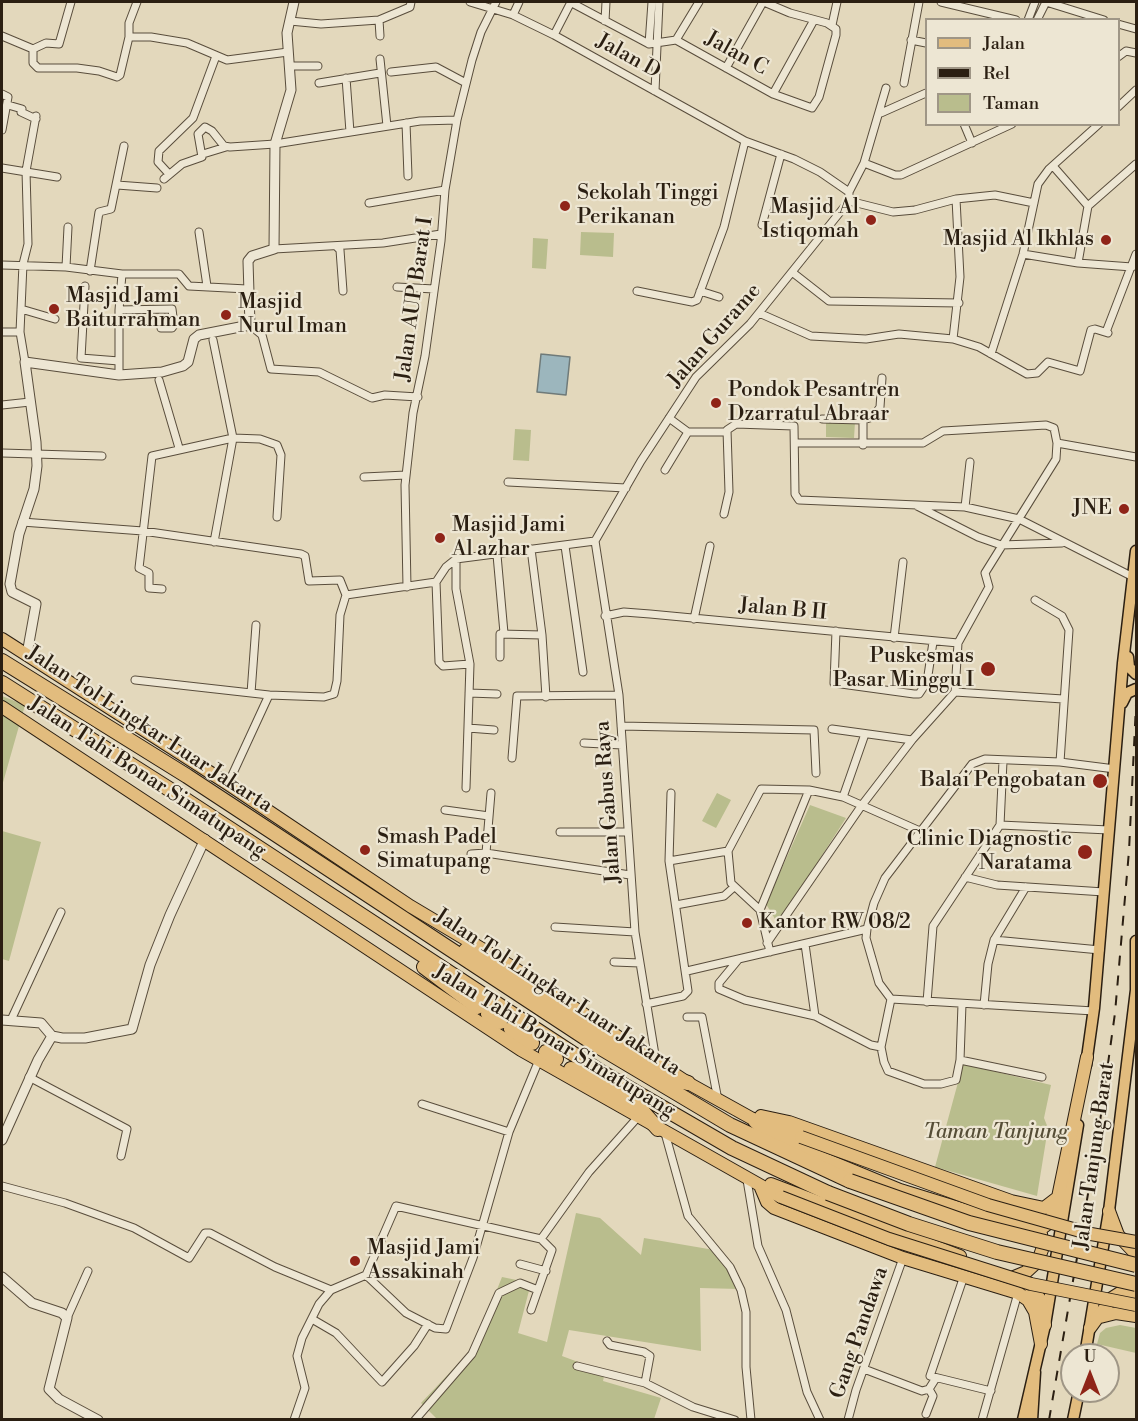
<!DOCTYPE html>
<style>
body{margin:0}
#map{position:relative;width:1138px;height:1421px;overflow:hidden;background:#e3d8bc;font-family:"Libre Bodoni",serif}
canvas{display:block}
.frame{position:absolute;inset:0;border:3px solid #2b1f12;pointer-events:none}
.legend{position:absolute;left:925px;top:18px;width:195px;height:108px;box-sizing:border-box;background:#ede6d3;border:2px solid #9f9686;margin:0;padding:8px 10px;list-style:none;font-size:18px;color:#2b1f12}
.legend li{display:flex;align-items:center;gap:12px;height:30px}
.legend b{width:30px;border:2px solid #9f9686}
.north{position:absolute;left:1060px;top:1343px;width:60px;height:60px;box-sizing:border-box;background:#ede6d3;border:2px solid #9f9686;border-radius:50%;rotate:0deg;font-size:16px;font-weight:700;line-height:24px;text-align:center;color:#2b1f12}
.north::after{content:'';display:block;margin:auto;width:21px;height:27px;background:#8f2418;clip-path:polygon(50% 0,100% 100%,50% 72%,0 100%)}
</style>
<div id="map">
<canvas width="1138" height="1421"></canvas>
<div class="frame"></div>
<ul class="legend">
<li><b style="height:8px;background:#e2bc7e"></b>Jalan</li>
<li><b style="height:8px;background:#2b1f12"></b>Rel</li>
<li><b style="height:16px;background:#b9bd8d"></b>Taman</li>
</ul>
<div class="north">U</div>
</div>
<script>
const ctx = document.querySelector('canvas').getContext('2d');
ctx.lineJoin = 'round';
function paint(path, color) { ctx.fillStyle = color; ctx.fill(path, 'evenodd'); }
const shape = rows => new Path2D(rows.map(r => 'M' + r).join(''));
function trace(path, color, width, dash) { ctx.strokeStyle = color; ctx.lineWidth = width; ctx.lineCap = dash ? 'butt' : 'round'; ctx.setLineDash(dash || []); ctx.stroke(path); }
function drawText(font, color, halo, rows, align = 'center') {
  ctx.font = font + ' "Libre Bodoni",serif'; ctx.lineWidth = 4.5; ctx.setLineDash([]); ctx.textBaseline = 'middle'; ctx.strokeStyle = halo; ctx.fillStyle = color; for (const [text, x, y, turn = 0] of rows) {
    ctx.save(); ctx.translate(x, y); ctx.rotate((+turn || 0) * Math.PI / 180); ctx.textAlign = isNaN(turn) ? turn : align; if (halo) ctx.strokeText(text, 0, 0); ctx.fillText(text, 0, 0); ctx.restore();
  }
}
paint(shape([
 [581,232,614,233,613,257,580,255],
 [533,238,548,239,546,269,532,268],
 [826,421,855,422,854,438,826,437],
 [515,429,531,430,529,461,513,460],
 [2,696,25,705,2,786],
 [717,793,731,800,716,828,702,821],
 [810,805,846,818,778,924,766,904],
 [2,831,41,842,9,961,2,959],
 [963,1064,1051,1085,1044,1118,1048,1128,1037,1196,935,1167],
 [576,1213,600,1218,641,1255,644,1238,720,1251,739,1289,700,1288,701,1351,569,1330,562,1356,605,1372,603,1381,661,1398,654,1419,437,1419,421,1403,474,1347,502,1277,531,1283,518,1333,547,1342],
 [1120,1325,1136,1328,1136,1353,1097,1344,1100,1333,1106,1328]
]), '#b9bd8d');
const water = shape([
 [541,354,570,357,566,395,537,392,541,354]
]);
paint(water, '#9cb6bd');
trace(water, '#6f7a79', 1.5);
const minor = shape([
 [470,2,513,15,554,35,745,141,794,159,820,172,849,192],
 [570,2,649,44,676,40,773,94,812,108,819,97,836,35,836,29,827,23,790,13,764,2],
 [941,2,1016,20],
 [1046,2,1104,20],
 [513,15,519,2],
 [379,20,380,36],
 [1028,20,1035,2],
 [1037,20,1046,2],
 [290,21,321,24,379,20,410,7,411,2],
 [605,21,606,2],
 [1118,24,1136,29],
 [832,25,837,2],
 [554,35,571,2],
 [2,36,33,49],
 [129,37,151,37,187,43,227,60,288,52],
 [676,40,699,2],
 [911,40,926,43],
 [649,44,652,2],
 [33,49,33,63,38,68,77,68,99,71,117,77,120,75,129,37,129,23,137,2],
 [33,49,46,43,59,44,71,2],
 [1118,57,1126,51,1136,53],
 [380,59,387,126],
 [289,66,318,66],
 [726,68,763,2],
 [391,72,436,67,466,83],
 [346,78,350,132],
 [319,83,380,73],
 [904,83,919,2],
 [655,91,659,2],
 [2,94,8,97,2,130],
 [773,94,814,20],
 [8,105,22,109,21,112,36,119],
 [1118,107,1136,90],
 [881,113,926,93],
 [406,123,408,176],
 [964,124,972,143],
 [203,154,226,147],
 [864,163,895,175,901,175,1012,124],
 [1053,166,1088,206],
 [2,168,57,177],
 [169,174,158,162,159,151,193,118,216,56],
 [164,179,182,164,202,157,198,134,205,127,212,131,224,146,230,147,275,144,420,121,457,120],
 [117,185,157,188],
 [849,201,893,212,915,210,956,199,995,195,1034,203],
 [369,203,445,190],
 [762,225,781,154],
 [199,232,207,286],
 [336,246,340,250,343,291],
 [274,249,383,243,441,234],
 [1023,254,1078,263,1132,267],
 [1078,263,1088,206,1136,164],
 [2,265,66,267,122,274,179,274,189,286,247,289],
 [66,267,68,227],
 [90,271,99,212,111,209,124,146],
 [792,272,829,301,959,303],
 [85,286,81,358,119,361],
 [397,287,434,289],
 [637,291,692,302,697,300,724,227,745,141],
 [700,291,719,297],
 [21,309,55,319],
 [119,310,172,309,174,325,172,328,161,328],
 [759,313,811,336,866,339,899,334,953,339,979,347,1027,374,1037,373,1048,362,1080,371,1091,330,1095,329,1108,333],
 [250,325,262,335,271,369,319,372,372,398,385,395,418,397],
 [2,332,20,332],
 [1106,332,1136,254],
 [953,339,960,277,956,199],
 [213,340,233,438,214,542],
 [991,354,1023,254,1038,184,1049,169,1099,124],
 [25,362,20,332,23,264,28,244,26,171,36,116],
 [119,375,119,310,122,274],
 [159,380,179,448],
 [2,405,30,402],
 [669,418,688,432,726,432],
 [822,419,863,420,863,445],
 [863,420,873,417,880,407,882,378],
 [795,443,923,443,943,431,1046,425,1054,428,1057,443,1136,457],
 [2,453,102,456],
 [665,470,688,432],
 [364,477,406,475],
 [508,482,626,488],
 [917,506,978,537,1001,545,1062,543],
 [965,507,970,462],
 [724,514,729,492,727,430,736,424,794,426,795,494,799,500,965,507,1019,519,1133,577],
 [22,522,143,531,301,554,305,556,309,581,340,580,346,595],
 [595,541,641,461,696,377,750,324,849,201,849,192,864,163,886,88],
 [595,541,619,695,635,932,656,1061],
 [565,546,583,672],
 [531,549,542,635,546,697],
 [497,555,504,633],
 [456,559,456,589,470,664,466,788],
 [436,582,439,662,443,666,470,664],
 [407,587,405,485,413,413,425,356,441,241,445,190,457,120,472,60,481,32,496,2],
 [162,589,149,588,149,573,139,568,152,456,233,438,260,439,277,445,281,455,277,517],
 [1035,600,1062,616,1069,630,1060,762],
 [605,616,624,612,650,614,958,643],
 [694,619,710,546],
 [836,631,834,683,914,694,919,694,927,682,933,642],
 [894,638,903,562],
 [500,657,500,634,542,635],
 [135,680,269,695],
 [955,692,958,643,989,587,985,573,1056,459,1057,443],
 [955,692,1063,699],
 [251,693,256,625],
 [469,693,497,694],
 [621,726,814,730,816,773],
 [468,728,494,730],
 [832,729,912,740],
 [584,743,622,745],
 [512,758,517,696,619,695],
 [228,784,269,695,324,697,334,694,337,681,340,615,346,595,436,582,446,567,456,559,595,541],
 [843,797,865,734],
 [445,810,489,816],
 [1000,825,1109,830],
 [560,832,628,832],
 [486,853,491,793],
 [471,854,486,853,630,875],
 [669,861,728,851],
 [965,877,997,885,1104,892],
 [676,905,724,896,734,887],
 [760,910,809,790],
 [555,927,635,932],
 [994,940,1100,950],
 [767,943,862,805,912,740,955,692],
 [805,944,815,1016,871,1045,881,1047],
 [770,952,760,910,731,883,728,851,761,789,809,790,843,797,920,831],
 [738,960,719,983,719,989,745,1000,815,1016],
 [614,962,640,963],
 [687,971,867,929],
 [891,999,881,1047,884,1062,888,1071,924,1084,941,1084,956,1080,960,1060,962,1004],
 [927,1002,933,926,1000,825,1003,761],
 [646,1004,683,996,688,991,669,861,671,793],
 [984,1005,988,964,994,940,1026,887],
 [1094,1011,891,999,879,983,866,938,867,929,874,903,885,878,972,764,985,759,1060,762,1115,769],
 [687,1017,702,1017,718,1100],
 [11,1020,61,912],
 [960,1060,1042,1077],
 [29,1077,127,1129,121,1156],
 [422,1104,509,1132,539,1060],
 [665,1133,688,1216,730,1267,741,1290,746,1312,746,1367,751,1420],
 [747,1180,758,1246,786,1310,807,1392,820,1420],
 [2,1186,65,1203,134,1228,189,1258,205,1233,210,1233,275,1267,331,1290],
 [541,1239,589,1172,638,1117],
 [520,1264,546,1271],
 [366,1275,406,1313,435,1328,446,1329,473,1258,509,1132],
 [964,1276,930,1376,991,1391],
 [67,1318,88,1271],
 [312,1319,336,1333,382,1382,414,1346,428,1324],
 [607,1341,610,1345,644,1352,650,1356,645,1383],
 [577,1366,645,1383,693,1407,735,1420],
 [864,1369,922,1391,929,1389,936,1378],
 [926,1414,933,1396,929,1389],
 [294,1420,305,1388,297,1356,302,1338,319,1304,331,1290,366,1275,396,1206,541,1239,552,1250,531,1310],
 [415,1420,472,1354,499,1293,520,1283,538,1290],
 [848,1420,856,1390,903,1258],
 [982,1420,1018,1293]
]);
const tertiary = shape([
 [27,654,36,604,12,592,10,584,19,534,34,489,37,466,36,442,25,362,119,375,162,372,183,366,188,362,194,339,199,335,250,325,248,261,252,256,274,249,275,144,291,90,287,33,294,2],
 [2,1020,41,1023,52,1036,62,1038,85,1038,132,1029,150,965,170,915,205,839],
 [2,1140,38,1060,52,1036],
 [2,1277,32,1303,62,1313,67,1318,49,1389,59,1399,98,1420]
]);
const primary = shape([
 [1128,657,1129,667,1136,674],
 [1122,703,1127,693,1136,689],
 [1136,995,1136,941],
 [1086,1065,1094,1008,1123,663,1136,551],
 [1085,1355,1109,1211,1136,990],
 [1023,1420,1045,1325,1078,1125],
 [1032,1420,1035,1372],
 [1073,1420,1079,1391]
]);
const trunk = shape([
 [2,639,228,784,410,906,514,968,688,1083,751,1118,801,1137],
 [2,707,521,1050,781,1197],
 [761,1116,789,1122,1011,1201,1044,1208,1057,1198],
 [754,1121,765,1132,786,1143,900,1190,991,1218,1039,1230,1049,1223,1056,1207,1087,1057],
 [771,1184,960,1256],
 [761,1188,767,1202,774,1208,903,1258,1018,1293,1028,1300,1035,1312,1041,1344],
 [1109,1211,1118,1235,1136,1254],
 [1014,1277,1026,1272,1038,1261,1043,1247,1041,1234],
 [1024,1279,1040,1299,1045,1325],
 [1096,1318,1116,1313,1136,1316],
 [1090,1328,1112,1298,1123,1291,1136,1294]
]);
const motorway = shape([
 [2,661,187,776,599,1047,730,1125,850,1181],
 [2,683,169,789,601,1072,732,1148,828,1193],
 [466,950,662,1075,688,1083],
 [424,967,477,1007],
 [488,1014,500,1022],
 [511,1029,532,1043],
 [546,1052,556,1059],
 [571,1069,643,1112,658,1129]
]);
trace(minor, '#594d3c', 9);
trace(tertiary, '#594d3c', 11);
trace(primary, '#2b1f12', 13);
trace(trunk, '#2b1f12', 14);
trace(motorway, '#2b1f12', 16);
trace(minor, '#ede6d3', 7);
trace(tertiary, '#ede6d3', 9);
trace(primary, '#e2bc7e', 10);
trace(trunk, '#e2bc7e', 12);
trace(motorway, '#e2bc7e', 14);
trace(shape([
 [1049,1420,1098,1136,1115,1013,1129,851,1136,705]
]), '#2b1f12', 2, [10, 10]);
const trunkBridge = shape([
 [801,1137,988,1205,1091,1234,1136,1242],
 [781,1197,889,1239,1031,1284,1136,1305]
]);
const motorwayBridge = shape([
 [850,1181,969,1223,1136,1265],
 [828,1193,909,1224,997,1252,1136,1284]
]);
trace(trunkBridge, '#2b1f12', 14, []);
trace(motorwayBridge, '#2b1f12', 16, []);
trace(trunkBridge, '#e2bc7e', 12);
trace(motorwayBridge, '#e2bc7e', 14);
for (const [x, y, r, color] of [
 [565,206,6,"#8f2418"],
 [871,220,6,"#8f2418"],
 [1106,240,6,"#8f2418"],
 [54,309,6,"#8f2418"],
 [226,315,6,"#8f2418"],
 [716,403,6,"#8f2418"],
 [1124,509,6,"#8f2418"],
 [440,538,6,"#8f2418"],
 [988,669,8,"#8f2418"],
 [1100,781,8,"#8f2418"],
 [365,850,6,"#8f2418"],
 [1085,852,8,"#8f2418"],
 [747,923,6,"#8f2418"],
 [355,1261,6,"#8f2418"]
]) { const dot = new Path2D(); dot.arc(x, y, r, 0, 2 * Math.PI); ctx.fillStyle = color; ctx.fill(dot); trace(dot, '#ede6d3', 2); }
drawText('21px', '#2b1f12', '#ede6d3', [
 ["Jalan C",736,54,29],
 ["Jalan D",628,57,29],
 ["Jalan AUP Barat I",415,299,-82],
 ["Jalan Gurame",715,336,-49],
 ["Jalan B II",783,610,5],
 ["Jalan Tol Lingkar Luar Jakarta",149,730,33],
 ["Jalan Tahi Bonar Simatupang",147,778,33],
 ["Jalan Gabus Raya",609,802,-94],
 ["Jalan Tol Lingkar Luar Jakarta",557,993,33],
 ["Jalan Tahi Bonar Simatupang",554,1042,31],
 ["Jalan Tanjung Barat",1095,1156,-82],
 ["Gang Pandawa",860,1333,-71]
]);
drawText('21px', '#2b1f12', '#ede6d3', [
 ["Sekolah Tinggi",577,194],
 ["Perikanan",577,218],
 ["Masjid Al",859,208,"right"],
 ["Istiqomah",859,232,"right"],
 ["Masjid Al Ikhlas",1094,240,"right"],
 ["Masjid Jami",66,297],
 ["Baiturrahman",66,321],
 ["Masjid",238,303],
 ["Nurul Iman",238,327],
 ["Pondok Pesantren",728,391],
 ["Dzarratul Abraar",728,415],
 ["JNE",1112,509,"right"],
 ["Masjid Jami",452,526],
 ["Al azhar",452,550],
 ["Puskesmas",974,657,"right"],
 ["Pasar Minggu I",974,681,"right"],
 ["Balai Pengobatan",1086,781,"right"],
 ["Smash Padel",377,838],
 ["Simatupang",377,862],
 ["Clinic Diagnostic",1072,840,"right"],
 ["Naratama",1072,864,"right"],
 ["Kantor RW 08/2",759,923],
 ["Masjid Jami",367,1249],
 ["Assakinah",367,1273]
], 'left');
drawText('italic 21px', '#564e37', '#ede6d3', [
 ["Taman Tanjung",996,1133]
]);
</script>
